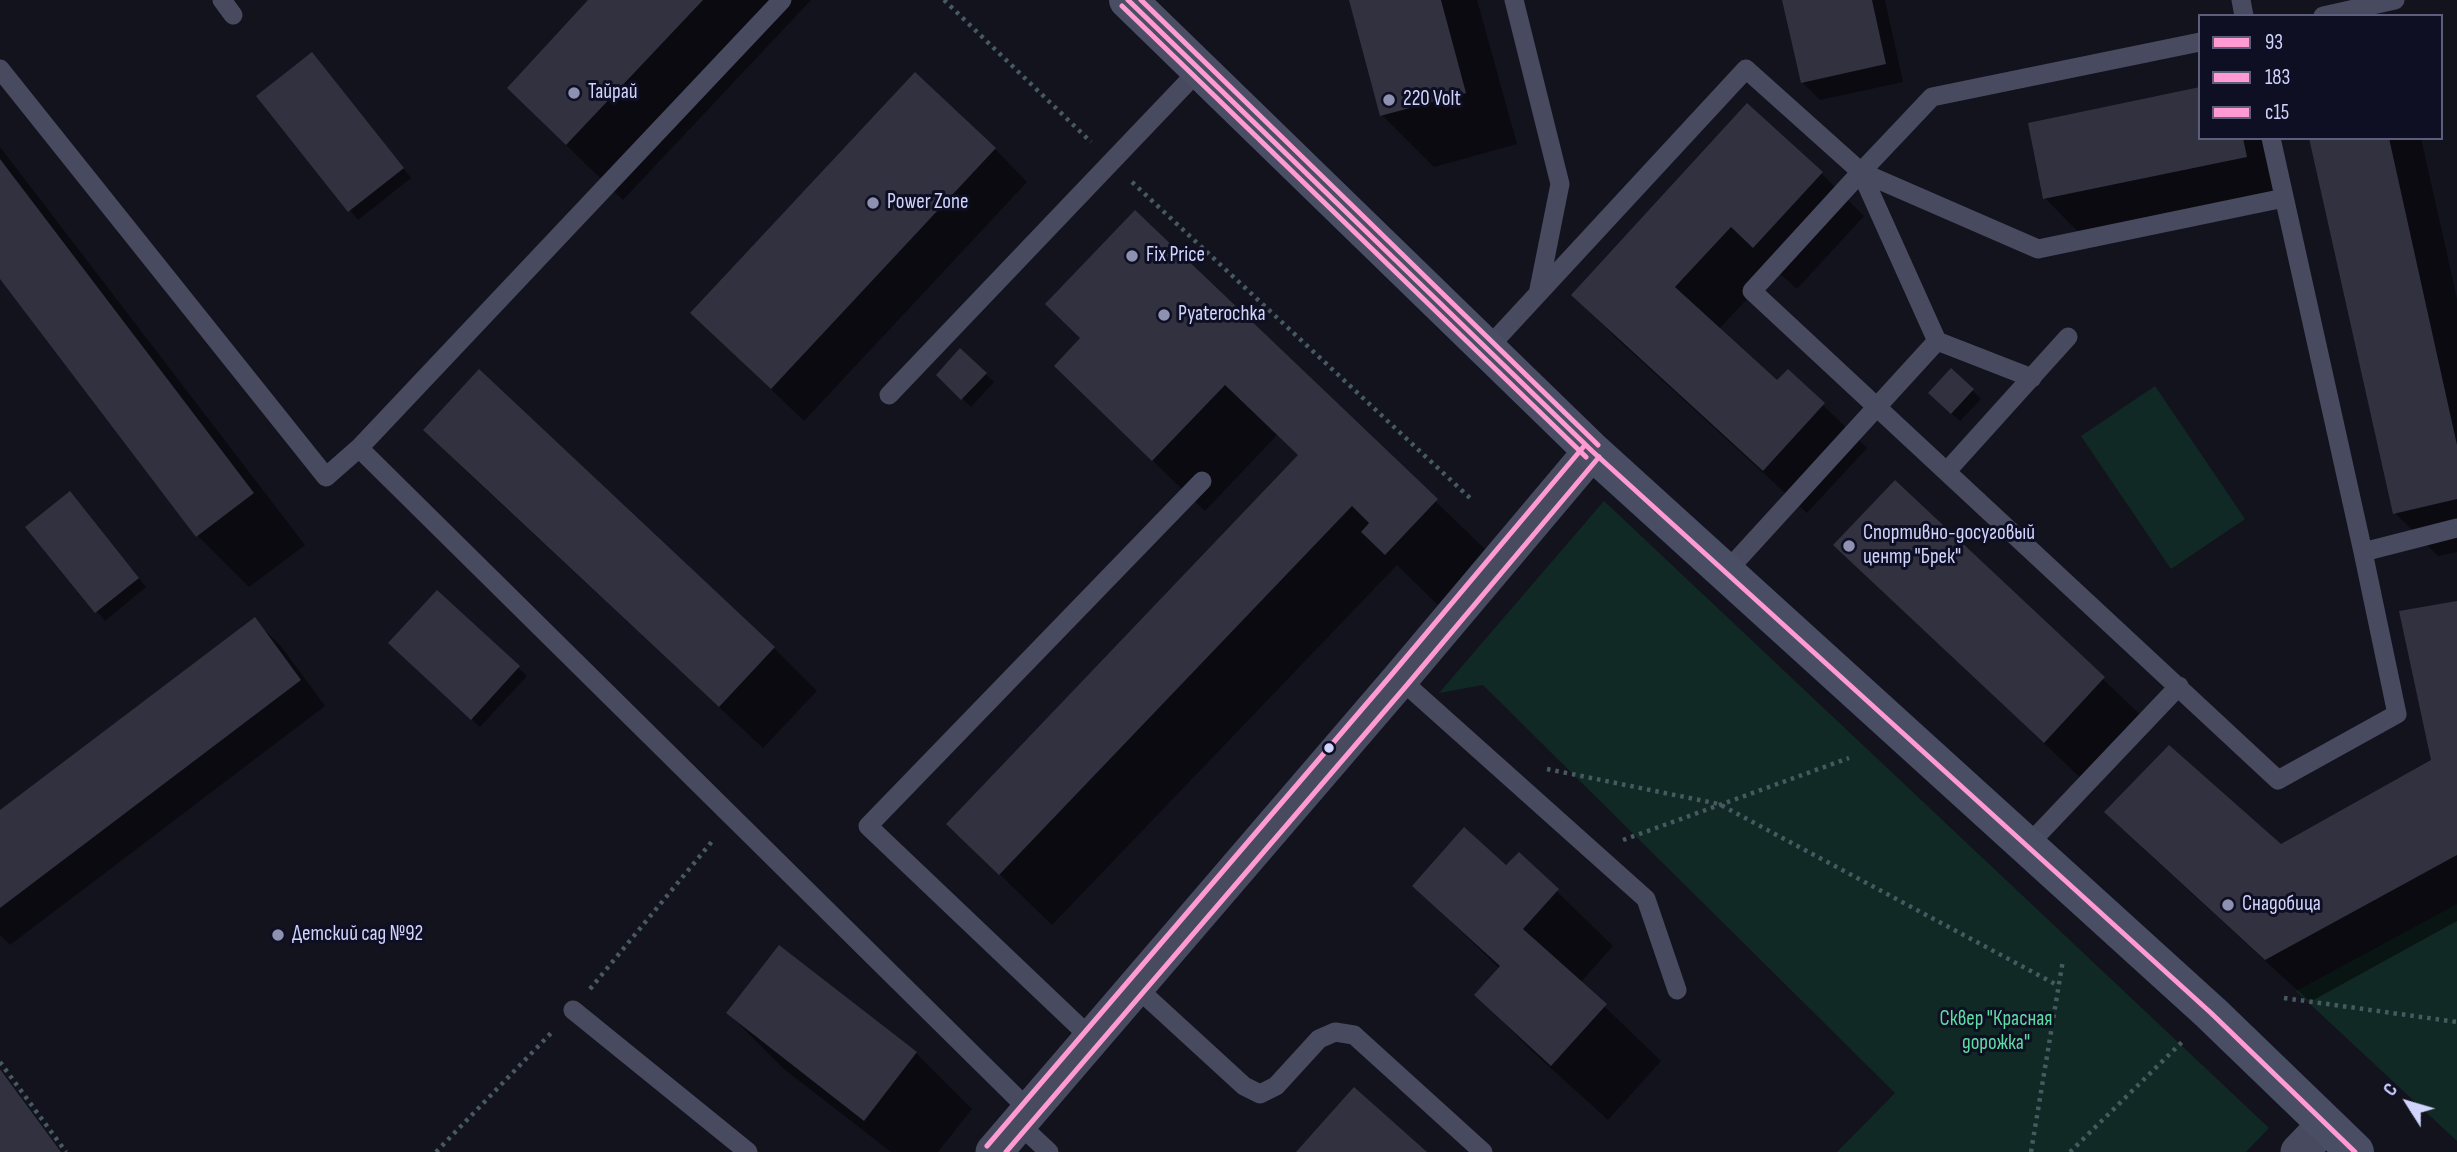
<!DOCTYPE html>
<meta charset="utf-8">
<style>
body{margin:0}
#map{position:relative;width:2457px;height:1152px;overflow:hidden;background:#13131e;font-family:"Sofia Sans Condensed",sans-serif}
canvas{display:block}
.legend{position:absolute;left:2198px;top:14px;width:245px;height:126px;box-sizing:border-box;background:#0e0f23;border:2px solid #5c5e7b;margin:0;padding:9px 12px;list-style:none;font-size:21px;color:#d1d5fe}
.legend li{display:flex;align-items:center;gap:14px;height:35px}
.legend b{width:35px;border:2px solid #5c5e7b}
.north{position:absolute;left:2373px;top:1068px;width:70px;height:70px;-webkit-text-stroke:5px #0e0f23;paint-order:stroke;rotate:307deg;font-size:19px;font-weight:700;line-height:28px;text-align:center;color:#d1d5fe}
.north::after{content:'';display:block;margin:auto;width:24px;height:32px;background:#d1d5fe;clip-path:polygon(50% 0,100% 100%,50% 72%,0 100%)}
</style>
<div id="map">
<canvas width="2457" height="1152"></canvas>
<ul class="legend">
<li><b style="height:9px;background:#ff9ad2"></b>93</li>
<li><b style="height:9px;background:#ff9ad2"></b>183</li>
<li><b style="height:9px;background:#ff9ad2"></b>с15</li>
</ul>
<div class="north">С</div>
</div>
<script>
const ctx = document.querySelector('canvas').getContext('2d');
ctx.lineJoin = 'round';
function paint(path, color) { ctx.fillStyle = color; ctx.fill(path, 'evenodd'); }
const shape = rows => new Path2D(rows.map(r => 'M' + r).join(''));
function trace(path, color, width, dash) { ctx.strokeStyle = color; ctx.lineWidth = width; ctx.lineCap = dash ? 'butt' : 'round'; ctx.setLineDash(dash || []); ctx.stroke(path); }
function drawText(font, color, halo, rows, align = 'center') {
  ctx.font = font + ' "Sofia Sans Condensed",sans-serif'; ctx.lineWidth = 6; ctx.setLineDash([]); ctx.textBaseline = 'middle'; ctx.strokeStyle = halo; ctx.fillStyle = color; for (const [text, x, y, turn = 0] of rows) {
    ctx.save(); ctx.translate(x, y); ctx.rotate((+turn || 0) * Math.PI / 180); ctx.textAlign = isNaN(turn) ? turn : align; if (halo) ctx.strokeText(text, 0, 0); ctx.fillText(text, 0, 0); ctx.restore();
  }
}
paint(shape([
 [2155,386,2245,519,2171,569,2081,436],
 [1604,501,2269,1128,2246,1152,1837,1152,1895,1093,1483,685,1439,693],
 [2457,904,2457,1141,2296,991]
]), '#112925');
paint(shape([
 [590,0,811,0,623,200,565,144],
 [1351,0,1477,0,1517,144,1434,167,1382,115],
 [1784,0,1885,0,1903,82,1820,100,1802,82],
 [320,63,411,178,358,220,259,96],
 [2200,138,2277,138,2289,200,2088,242,2045,198],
 [2311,138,2421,138,2457,299,2457,552,2438,556,2395,513],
 [0,147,305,545,249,587,198,536,0,276],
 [995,149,1027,182,804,421,692,313],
 [1821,173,1864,216,1797,289,1775,269,1719,329,1777,383,1788,371,1867,448,1807,513,1616,338,1573,295],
 [1135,212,1488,552,1438,605,1397,565,1052,925,948,824,1300,456,1277,435,1205,511,1107,417,1082,339],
 [960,351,994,382,971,407,938,375],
 [1951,370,1981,399,1960,421,1938,402],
 [425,430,774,648,817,691,763,748,468,473],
 [1895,482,2147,721,2088,785,1835,545],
 [78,502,146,587,105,621,28,527],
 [437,592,527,676,480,727,399,652],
 [2457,602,2457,921,2310,1002,2150,855,2107,812,2281,846,2433,761],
 [254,620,280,645,325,706,10,945,0,935,0,813],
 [1519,855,1613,946,1580,983,1661,1061,1608,1120,1532,1051,1476,995,1500,969,1414,886,1506,868],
 [728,1013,916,1053,972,1109,938,1152,891,1152,784,1069],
 [0,1068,61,1152,0,1152]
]), '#0007');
paint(shape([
 [588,0,703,0,566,145,507,88],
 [1349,0,1441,0,1466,93,1380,116],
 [1782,0,1872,0,1886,64,1801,83],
 [312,52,404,168,348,212,256,96],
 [915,72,996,148,771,389,690,313],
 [2200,87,2200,138,2243,138,2247,157,2043,199,2028,123],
 [1747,103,1823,172,1753,248,1731,227,1675,287,1777,380,1788,369,1825,403,1763,471,1571,295],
 [2309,138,2389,138,2457,445,2457,499,2393,514],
 [0,159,254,493,196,537,0,279],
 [1135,210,1438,499,1385,555,1361,532,1369,523,1352,506,999,875,946,824,1298,455,1225,385,1152,461,1054,366,1080,338,1045,304],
 [960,348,987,373,961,400,936,375],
 [1951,368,1974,389,1951,414,1928,393],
 [479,369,775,647,719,707,423,430],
 [1895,480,2105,677,2044,743,1833,545],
 [70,491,139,578,95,613,25,527],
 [437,590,520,666,471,720,388,643],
 [2457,601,2457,855,2265,960,2104,812,2169,745,2281,844,2431,760,2399,611],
 [255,617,301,680,0,908,0,810],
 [1464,827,1506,865,1519,852,1559,889,1523,929,1607,1004,1551,1066,1474,995,1500,966,1412,886],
 [779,945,917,1052,864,1121,726,1013],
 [0,1069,61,1152,0,1152],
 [1354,1087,1427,1152,1296,1152]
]), '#313140');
trace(shape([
 [944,0,1091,142],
 [1132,182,1471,499],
 [1547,769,1719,804,2057,985],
 [1623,840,1849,758],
 [590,989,714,839],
 [2284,998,2457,1022],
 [0,1062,66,1152],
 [436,1152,552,1032],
 [2031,1152,2063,960],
 [2070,1152,2184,1040]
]), '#475961', 4.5, [3.5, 5]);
trace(shape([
 [222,0,233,15],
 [1514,0,1560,184,1538,294],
 [2241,0,2244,16],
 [2323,16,2395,0],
 [0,69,326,477,359,448,782,0],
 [2271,138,2363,552,2397,714,2278,780,1752,291,1861,172,2038,249,2284,198],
 [1937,341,2032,378],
 [1486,350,1746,69,1861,172,1932,97,2200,42],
 [889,395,1200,69],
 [359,448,1030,1111],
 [1947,471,2068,337],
 [2363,552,2457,528],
 [1726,572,1937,341,1861,172],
 [1400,679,1646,899,1677,990],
 [2027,846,2179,686],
 [1136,987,1244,1086,1260,1094,1276,1086,1319,1039,1335,1032,1354,1035,1483,1152],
 [573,1010,748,1152],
 [1092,1039,868,826,1202,481],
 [1019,1124,1049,1152]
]), '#484b5f', 19);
trace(shape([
 [994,1152,1400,679,1592,451],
 [2299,1152,2326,1124]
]), '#484b5f', 37);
trace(shape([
 [1128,0,1592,451,2211,1013,2355,1152]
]), '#4a4e65', 38);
trace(shape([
 [1128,0,1592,451,2211,1013,2355,1152]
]), '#ff9ad2', 5);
trace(shape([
 [1122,6,1586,457],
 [1006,1152,1407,685,1599,457]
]), '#ff9ad2', 5);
trace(shape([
 [1141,0,1598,445],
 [987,1146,1393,673,1585,445]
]), '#ff9ad2', 5);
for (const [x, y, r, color] of [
 [574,93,7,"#8e91b0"],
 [1389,100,7,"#8e91b0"],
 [873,203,7,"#8e91b0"],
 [1132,256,7,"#8e91b0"],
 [1164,315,7,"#8e91b0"],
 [1849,546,7,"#8e91b0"],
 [1329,748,6,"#d1d5fe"],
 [2228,905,7,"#8e91b0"],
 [278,935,7,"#8e91b0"]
]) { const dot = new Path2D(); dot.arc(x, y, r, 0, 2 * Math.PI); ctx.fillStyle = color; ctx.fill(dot); trace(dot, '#0e0f23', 2.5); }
drawText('21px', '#d1d5fe', '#0e0f23', [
 ["Тайрай",588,93],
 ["220 Volt",1403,100],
 ["Power Zone",887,203],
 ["Fix Price",1146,256],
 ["Pyaterochka",1178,315],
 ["Спортивно-досуговый",1863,534],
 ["центр \"Брек\"",1863,558],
 ["Снадобица",2242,905],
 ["Детский сад №92",292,935]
], 'left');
drawText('21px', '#5edda2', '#0e0f23', [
 ["Сквер \"Красная",1996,1020],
 ["дорожка\"",1996,1044]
]);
</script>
